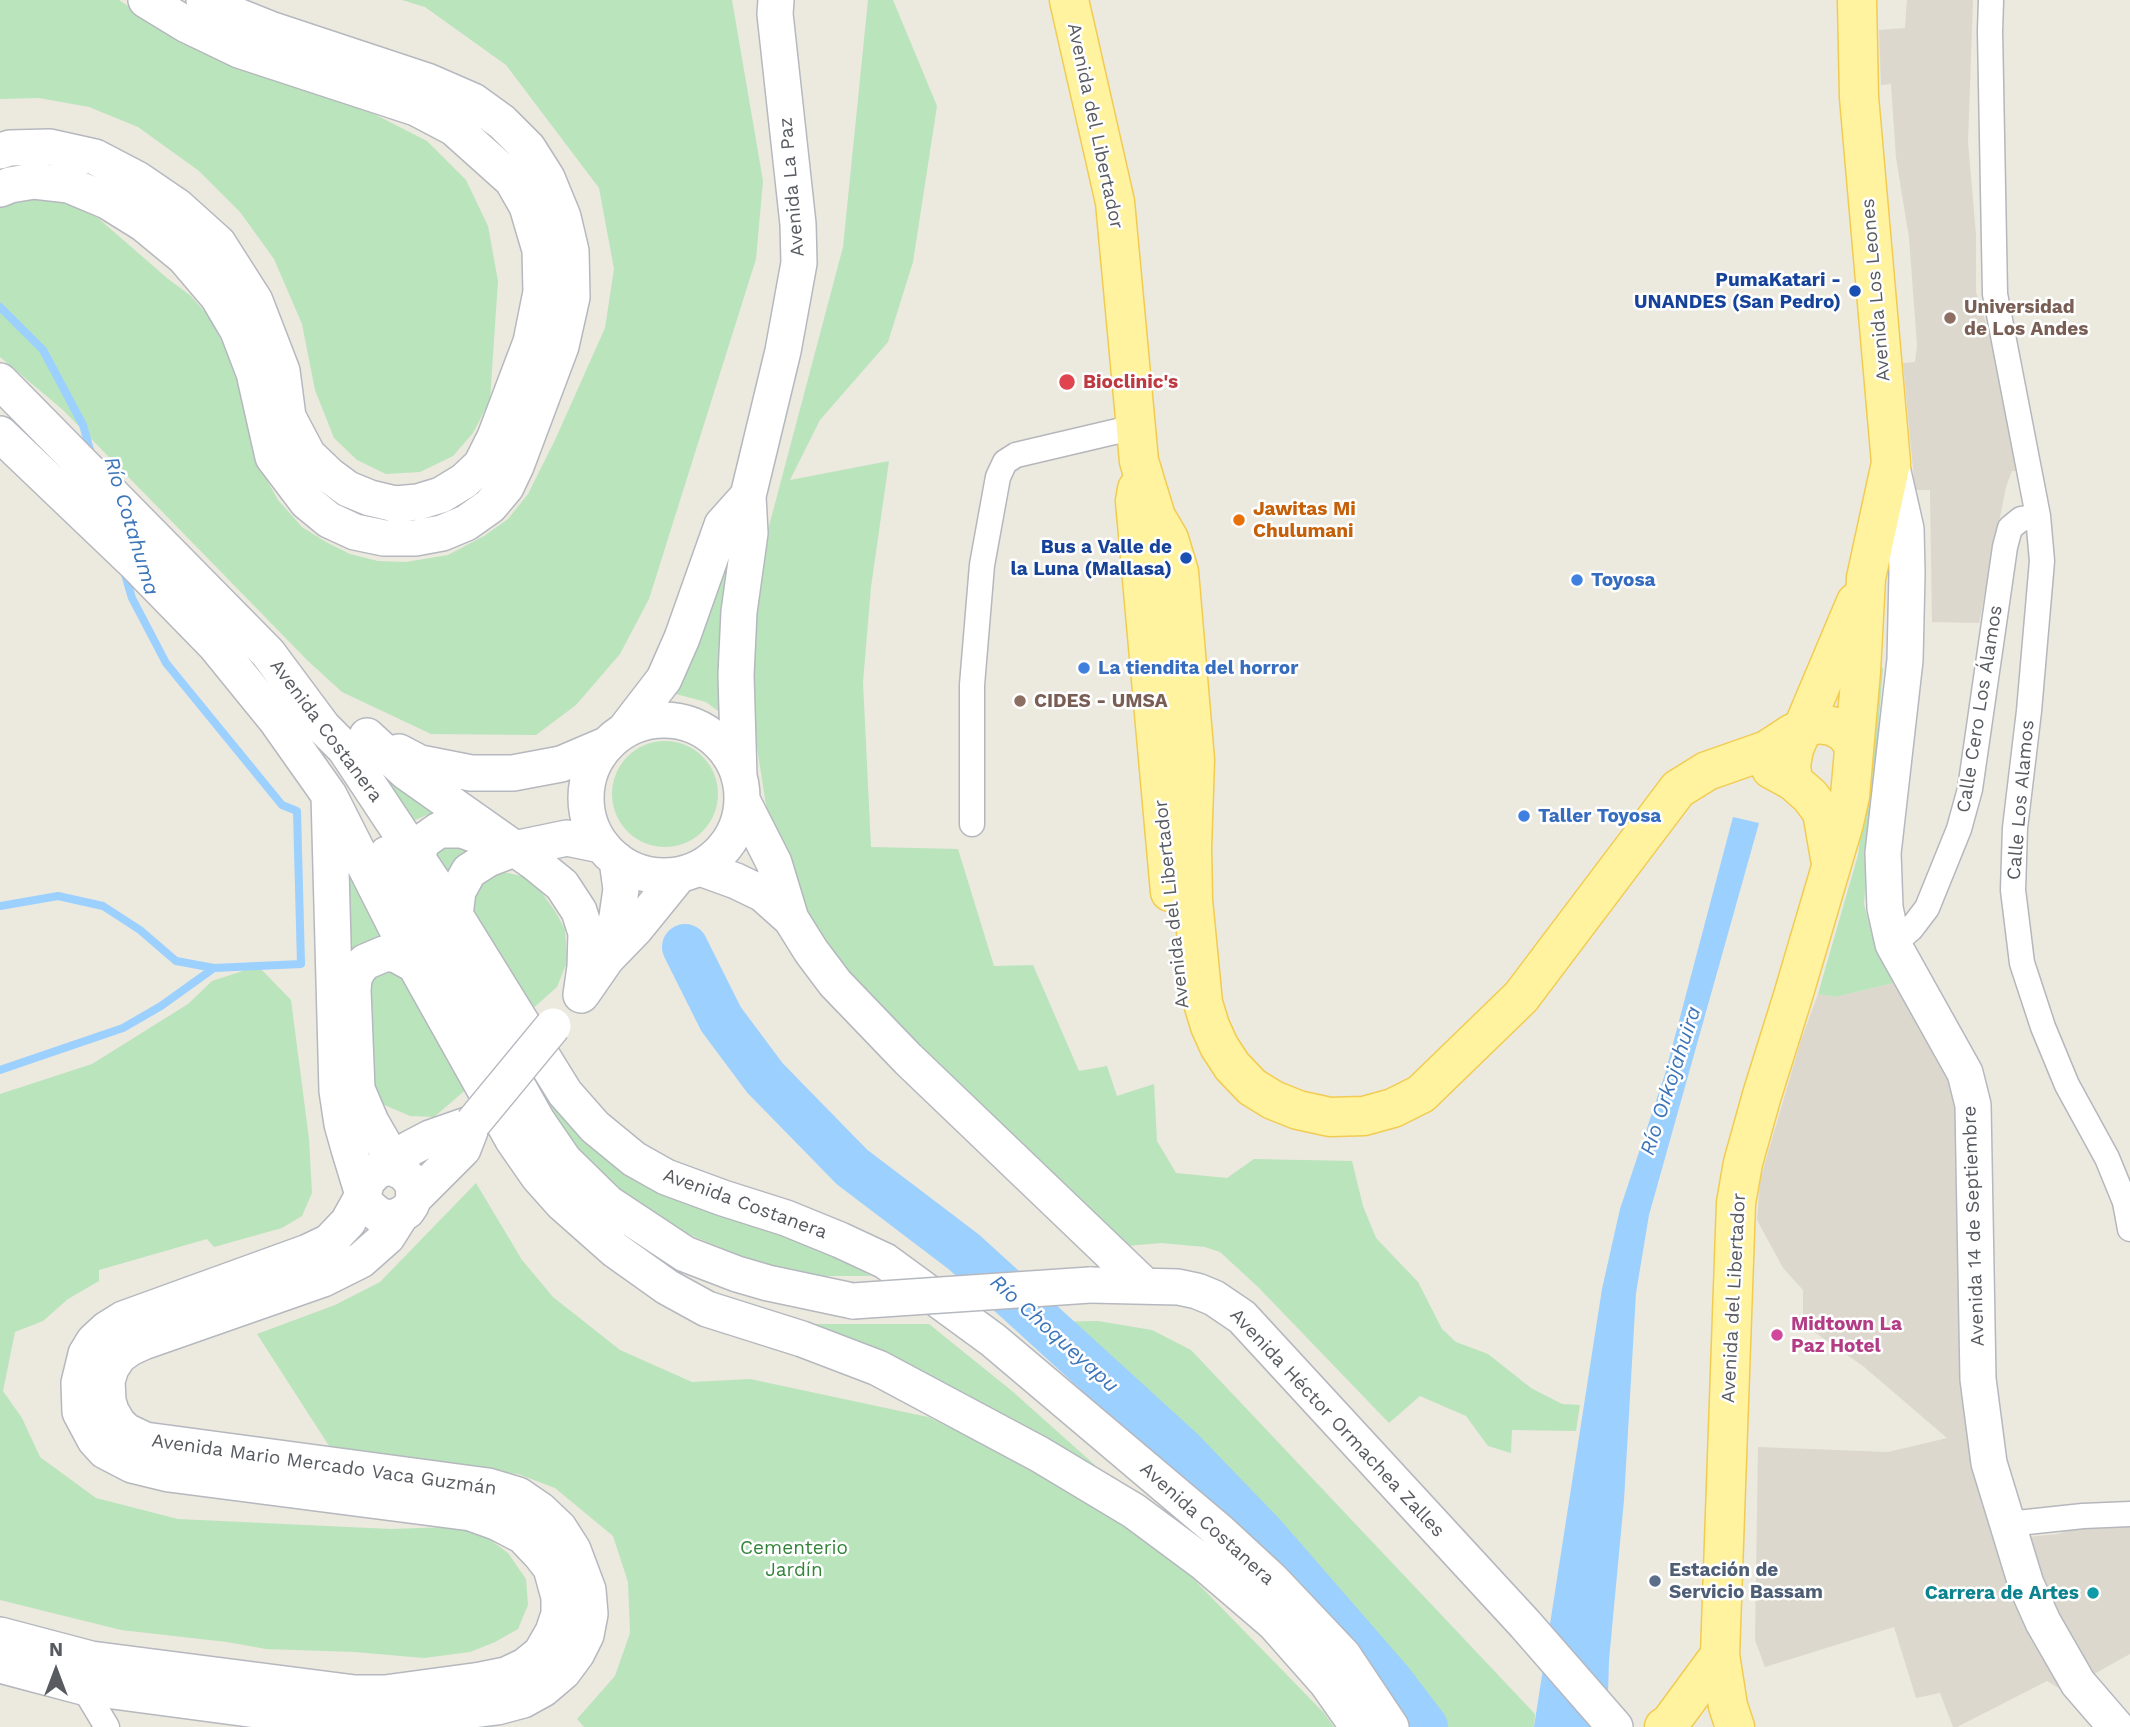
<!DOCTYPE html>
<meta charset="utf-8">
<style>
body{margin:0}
#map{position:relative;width:2130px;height:1727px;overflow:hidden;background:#ece9df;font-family:"Work Sans",sans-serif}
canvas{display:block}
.north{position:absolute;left:21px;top:1636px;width:70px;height:70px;-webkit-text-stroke:5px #fff;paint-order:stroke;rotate:0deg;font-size:19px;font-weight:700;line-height:28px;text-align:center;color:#585b60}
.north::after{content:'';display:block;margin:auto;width:24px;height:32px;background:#585b60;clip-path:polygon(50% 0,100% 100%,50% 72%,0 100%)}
</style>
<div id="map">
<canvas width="2130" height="1727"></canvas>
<div class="north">N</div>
</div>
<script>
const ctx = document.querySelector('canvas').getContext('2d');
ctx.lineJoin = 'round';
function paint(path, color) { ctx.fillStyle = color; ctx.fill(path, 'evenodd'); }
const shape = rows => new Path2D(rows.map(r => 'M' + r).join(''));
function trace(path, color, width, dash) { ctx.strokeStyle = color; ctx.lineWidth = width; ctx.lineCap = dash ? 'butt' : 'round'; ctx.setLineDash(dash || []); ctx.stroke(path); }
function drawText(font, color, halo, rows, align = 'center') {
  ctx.font = font + ' "Work Sans",sans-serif'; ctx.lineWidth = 5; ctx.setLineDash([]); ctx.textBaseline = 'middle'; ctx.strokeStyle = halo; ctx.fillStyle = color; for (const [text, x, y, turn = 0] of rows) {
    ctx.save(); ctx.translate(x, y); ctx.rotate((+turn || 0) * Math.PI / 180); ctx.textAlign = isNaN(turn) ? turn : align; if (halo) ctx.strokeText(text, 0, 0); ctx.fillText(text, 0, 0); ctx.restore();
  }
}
paint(shape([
 [1907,0,1973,0,1968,142,1976,235,1976,292,1997,358,2020,471,2012,471,2006,487,1979,623,1932,622,1930,490,1915,490,1903,363,1915,362,1917,345,1909,238,1896,158,1891,84,1881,85,1879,30,1905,28],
 [1898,982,1929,1038,1948,1078,1954,1105,1958,1137,1957,1252,1960,1365,2028,1537,2057,1534,2108,1518,2130,1518,2130,1654,2078,1683,2067,1693,2047,1681,1957,1727,1953,1727,1940,1693,1916,1698,1894,1627,1765,1667,1755,1640,1758,1447,1888,1452,1947,1438,1863,1366,1803,1324,1803,1290,1783,1268,1757,1220,1760,1180,1801,1040,1818,994,1835,997]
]), '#dcd8cd');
paint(shape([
 [0,0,119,0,183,44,376,115,427,141,466,180,488,226,498,281,490,400,473,433,453,456,420,472,386,474,357,460,334,438,315,390,302,324,274,259,240,212,199,171,138,127,89,107,39,98,0,99],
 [402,0,732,0,763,181,756,259,649,599,620,654,576,705,536,735,431,734,342,692,307,660,63,410,0,357,0,206,18,199,62,201,98,218,167,278,191,296,209,317,226,350,237,381,256,454,263,473,278,500,302,527,326,542,350,554,378,561,406,562,448,555,484,536,508,519,528,494,555,440,605,328,614,269,599,188,506,65,425,7],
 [868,0,893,0,937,106,913,262,888,342,820,420,790,480,889,461,871,587,863,682,871,847,958,849,994,966,1033,965,1079,1071,1107,1066,1117,1096,1154,1084,1157,1141,1176,1173,1227,1178,1254,1159,1352,1161,1363,1206,1376,1238,1418,1282,1442,1329,1456,1342,1488,1354,1531,1388,1562,1404,1580,1405,1576,1431,1512,1430,1511,1453,1488,1446,1466,1416,1420,1396,1389,1423,1258,1287,1220,1252,1205,1247,1161,1243,1127,1246,848,978,804,909,769,824,755,735,749,654,760,560,843,247],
 [736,530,722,714,706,702,676,694],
 [1880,668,1883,668,1864,904,1872,935,1898,982,1835,997,1818,994,1858,855],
 '612 794a53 53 0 1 1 106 0a53 53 0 1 1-106 0Z',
 [360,748,443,811,427,815,410,822],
 [335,840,389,941,342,969],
 [444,841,471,850,457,861,449,870,446,879,429,854],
 [504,872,525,877,542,893,555,911,565,929,567,962,557,987,530,1011,471,916,473,889,485,876],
 [258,966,291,1000,309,1139,312,1193,302,1216,282,1228,214,1247,207,1239,99,1270,99,1281,68,1299,43,1321,15,1332,3,1391,22,1418,40,1457,96,1498,178,1519,391,1529,449,1527,481,1533,508,1553,526,1579,528,1605,518,1629,495,1642,470,1652,424,1658,355,1652,266,1649,227,1642,121,1630,0,1600,0,1094,92,1064,188,1004,212,981],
 [391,971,405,978,469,1087,434,1117,410,1116,380,1103,370,1079,370,984,379,972],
 [504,1034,515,1035,556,1101,871,1276,815,1276,753,1261,664,1224,615,1188,571,1141],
 [476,1183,522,1260,553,1297,620,1350,692,1382,750,1379,928,1417,1072,1486,1174,1559,1324,1713,1334,1727,584,1727,577,1719,615,1676,630,1633,628,1582,613,1536,555,1488,518,1474,333,1452,257,1334,335,1305,380,1282],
 [1098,1321,1152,1330,1191,1350,1535,1714,1534,1727,1419,1727,1374,1663,1313,1590,1191,1453,1104,1374,1042,1322],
 [805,1324,929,1324,1012,1391,1096,1466,1136,1505]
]), '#bae4bc');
paint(shape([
 [1733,817,1759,823,1649,1215,1636,1293,1624,1500,1609,1660,1607,1727,1534,1727,1602,1289,1620,1209,1665,1074]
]), '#9bd0ff');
trace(shape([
 [0,307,43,350,83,425,92,457],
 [0,906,58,896,103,906,140,930,176,961,214,968],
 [0,1070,123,1028,161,1006,214,968,301,964,297,811,282,805,166,663,132,598,124,571]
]), '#9bd0ff', 8);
trace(shape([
 [685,947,721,1019,765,1078,852,1167,964,1252,1181,1450,1264,1536,1390,1681,1425,1727]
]), '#9bd0ff', 46);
const street = shape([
 [1991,0,1990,31,1995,294,2038,516,2042,561,2029,711,2015,828,2013,890,2022,963,2043,1027,2067,1085,2107,1158,2125,1202,2130,1229],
 [972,824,972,685,982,565,998,477,1005,462,1016,455,1135,427],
 [1893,944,1911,929,1927,908,1959,829,1970,789,2005,547,2010,528,2021,519,2038,516],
 [2008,1524,2083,1516,2130,1514],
 [83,1687,107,1727]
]);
const secondary = shape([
 [0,151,10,148,50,147,95,157,137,179,178,207,218,243,255,301,282,371,288,417,308,455,329,475,348,489,370,498,395,504,418,502,441,495,464,481,481,465,495,437,531,342,541,292,540,250,527,206,512,180,454,128,416,108,239,50,187,25,146,0],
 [0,189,10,185,34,181,69,185,107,201,144,224,184,257,218,297,238,331,254,373,273,457,307,502,329,520,355,532,384,538,415,538,442,533,466,523,490,506,506,487,516,466,561,346,572,297,571,251,563,217,547,178,528,148,502,122,473,101,427,81,270,29,220,9,204,0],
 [0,381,268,653,323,727,345,749,455,915,565,1093,595,1127,634,1159,666,1177,723,1198,786,1218,840,1240,885,1261,993,1340,1219,1531,1272,1580,1343,1655,1391,1727],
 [0,434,134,562,215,645,276,720,329,795,415,965,513,1140,538,1176,563,1204,615,1250,667,1287,707,1309,802,1339,878,1368,1039,1454,1134,1511,1204,1563,1274,1623,1327,1683,1358,1727],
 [1891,463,1906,529,1907,573,1905,660,1883,853,1885,908,1893,944,1965,1073,1973,1105,1978,1379,1989,1463,2026,1584,2043,1622,2078,1683,2116,1727],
 '586 798a78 78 0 1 1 156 0a78 78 0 1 1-156 0Z',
 [624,731,664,679,682,638,722,525,748,496],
 [367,736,406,772,535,863,562,885,579,911,586,933,585,967,581,995],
 [399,752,420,763,471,773,513,773,561,764,608,744],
 [739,777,736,675,739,612,750,533,748,496,783,351,799,263,798,224,775,14,776,0],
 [742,800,774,863,791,919,811,951,835,983,908,1059,1144,1285],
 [387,854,538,1122,564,1160,608,1203,685,1254,737,1274,768,1283,853,1301],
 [700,868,736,881,763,894,791,919],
 [411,876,422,842,439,830,462,830,493,841],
 [455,915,458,891,469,871,488,859,514,849,567,838,601,845],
 [607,956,617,917,621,889,617,860],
 [582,994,607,958,636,928,679,875],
 [391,1167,386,1148,371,1122,357,1089,353,990,354,979,358,970,365,962,384,954,395,954,415,965],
 [391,1167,409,1149,430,1138,473,1123],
 [414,1198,463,1149,473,1123],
 [1090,1285,1178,1287,1197,1291,1214,1298,1242,1317,1525,1624,1615,1727],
 [0,1635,91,1659,355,1693,385,1693,481,1680,506,1675,525,1666,541,1653,553,1632,559,1614,559,1597,551,1568,541,1555,523,1536,496,1522,471,1513,169,1474,132,1465,105,1451,95,1440,80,1412,79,1383,86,1354,94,1341,107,1329,123,1319,308,1252,329,1242,348,1222,363,1195,367,1181,378,1170,391,1167,404,1173,413,1184,414,1198,411,1205,407,1211,394,1218,380,1216,367,1205,363,1195,349,1149,342,1124,337,1091,329,795],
 [0,1665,83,1687,325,1719,353,1721,389,1720,497,1707,523,1700,543,1689,563,1672,577,1653,586,1635,590,1614,588,1590,573,1550,559,1528,540,1510,518,1495,488,1486,145,1440,126,1431,118,1423,111,1411,108,1401,107,1381,111,1368,119,1356,130,1348,143,1342,323,1279,361,1260,387,1237,401,1215]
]);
const primary = shape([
 [1069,0,1115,202,1139,461,1156,517,1169,539,1179,572,1195,760,1192,848,1193,900,1203,1003,1210,1026,1219,1046,1232,1066,1252,1087,1273,1100,1298,1110,1330,1117,1364,1116,1393,1108,1421,1094,1521,997,1678,789,1707,771,1767,750,1793,733,1817,724,1832,726,1845,733,1854,746],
 [1137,489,1135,501,1170,892],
 [1771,769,1793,781,1810,796,1822,812,1830,858],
 [1793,781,1791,765,1794,749,1856,602],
 [1664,1727,1670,1723,1720,1655],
 [1735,1727,1728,1706,1720,1655,1736,1203,1743,1163,1762,1095,1793,996,1844,823,1850,796,1861,671,1866,578,1891,463,1859,97,1857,0]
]);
trace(street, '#b5b7bc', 27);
trace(secondary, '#b5b8be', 38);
trace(primary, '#f2cb51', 41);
trace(street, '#fff', 24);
trace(secondary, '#fff', 35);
trace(primary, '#fff3a0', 38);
const secondaryBridge = shape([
 [473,1123,553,1026],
 [853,1301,1090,1285]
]);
trace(secondaryBridge, '#b5b8be', 38, []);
trace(secondaryBridge, '#fff', 35);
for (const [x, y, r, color] of [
 [1855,291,7,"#1a4fb4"],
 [1950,318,7,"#8d6e63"],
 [1067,382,9,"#e0444e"],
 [1239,520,7,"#e8710a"],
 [1186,558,7,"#1a4fb4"],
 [1577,580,7,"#3f7fe0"],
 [1084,668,7,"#3f7fe0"],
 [1020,701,7,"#8d6e63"],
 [1524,816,7,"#3f7fe0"],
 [1777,1335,7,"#d1479c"],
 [1655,1581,7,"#5c6f8a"],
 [2093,1593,7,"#0f9aa8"]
]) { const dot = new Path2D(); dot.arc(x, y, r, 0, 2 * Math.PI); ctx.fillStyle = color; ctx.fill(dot); trace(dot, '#fff', 2.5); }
drawText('19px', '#585b60', '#fff', [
 ["Avenida del Libertador",1095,126,78],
 ["Avenida La Paz",792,187,-95],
 ["Avenida Los Leones",1876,290,-95],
 ["Calle Cero Los Álamos",1980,709,-81],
 ["Avenida Costanera",326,731,53],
 ["Calle Los Alamos",2021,800,-85],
 ["Avenida del Libertador",1172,904,-96],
 ["Avenida Costanera",745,1204,20],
 ["Avenida 14 de Septiembre",1974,1226,-92],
 ["Avenida del Libertador",1734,1298,-87],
 ["Avenida Héctor Ormachea Zalles",1337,1423,47],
 ["Avenida Mario Mercado Vaca Guzmán",324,1465,8],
 ["Avenida Costanera",1207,1524,42]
]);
drawText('bold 19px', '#164399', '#fff', [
 ["PumaKatari -",1841,280],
 ["UNANDES (San Pedro)",1841,302],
 ["Bus a Valle de",1172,547],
 ["la Luna (Mallasa)",1172,569]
], 'right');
drawText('bold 19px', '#785e54', '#fff', [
 ["Universidad",1964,307],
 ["de Los Andes",1964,329],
 ["CIDES - UMSA",1034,701]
], 'left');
drawText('bold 19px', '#be3a42', '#fff', [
 ["Bioclinic's",1083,382]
], 'left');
drawText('bold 19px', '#c56008', '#fff', [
 ["Jawitas Mi",1253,509],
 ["Chulumani",1253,531]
], 'left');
drawText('bold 19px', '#366cbe', '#fff', [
 ["Toyosa",1591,580],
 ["La tiendita del horror",1098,668],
 ["Taller Toyosa",1538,816]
], 'left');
drawText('bold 19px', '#b23c85', '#fff', [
 ["Midtown La",1791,1324],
 ["Paz Hotel",1791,1346]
], 'left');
drawText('19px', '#33843a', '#fff', [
 ["Cementerio",794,1548],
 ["Jardín",794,1570]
]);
drawText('bold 19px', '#4e5e75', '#fff', [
 ["Estación de",1669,1570],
 ["Servicio Bassam",1669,1592]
], 'left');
drawText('bold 19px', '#0d838f', '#fff', [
 ["Carrera de Artes",2079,1593]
], 'right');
drawText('italic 21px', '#3c75ba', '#fff', [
 ["Río Cotahuma",131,526,73],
 ["Río Orkojahuira",1671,1081,-72],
 ["Río Choqueyapu",1054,1334,42]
]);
</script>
